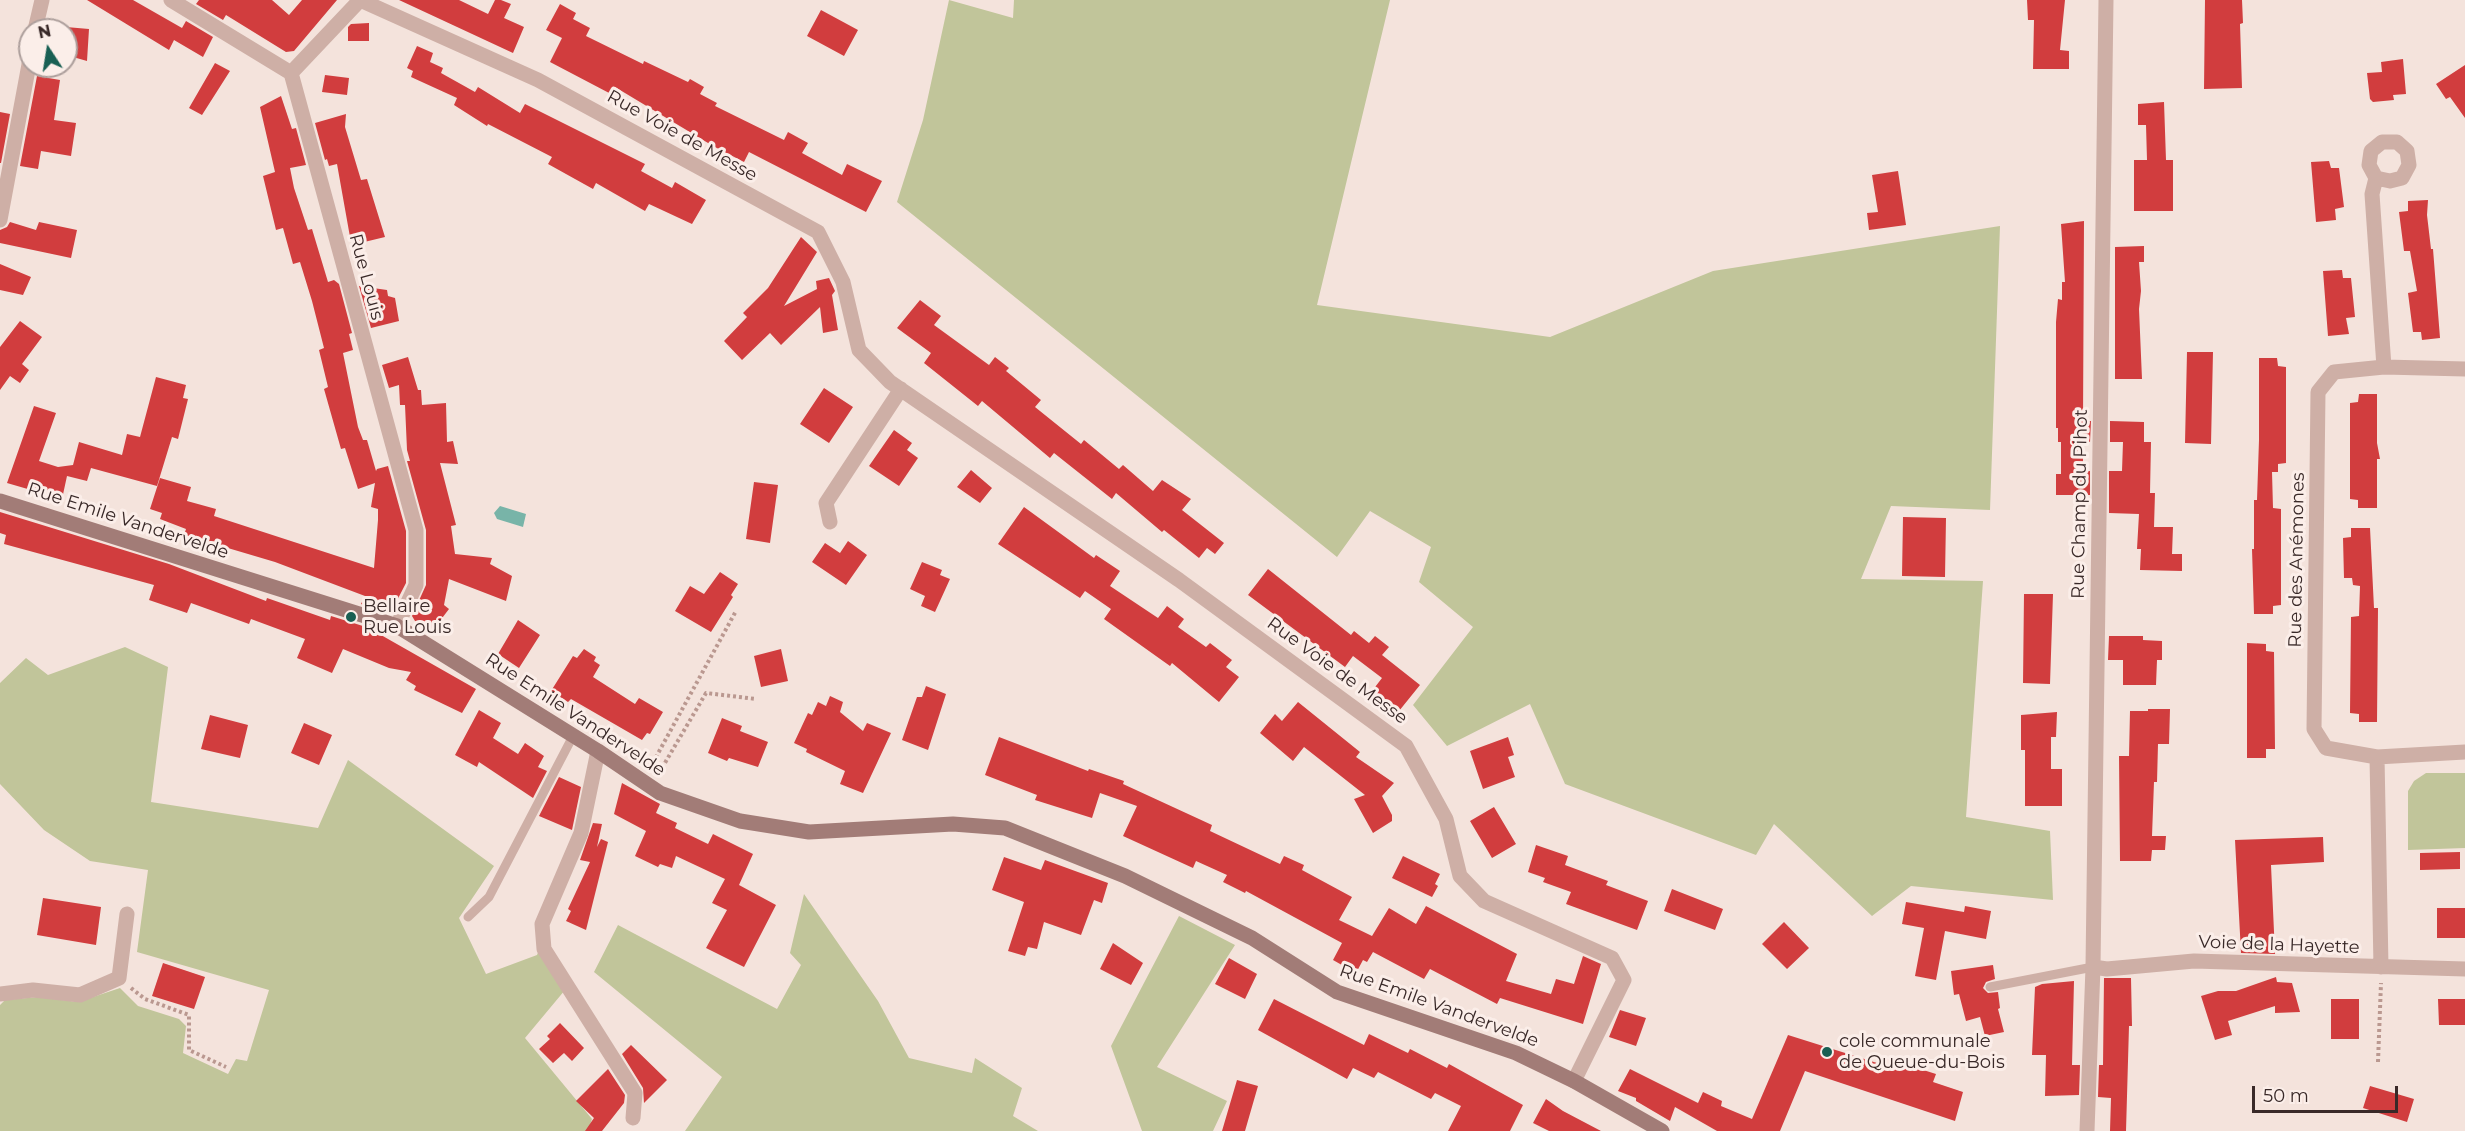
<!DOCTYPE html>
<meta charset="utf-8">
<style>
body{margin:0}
#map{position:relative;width:2465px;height:1131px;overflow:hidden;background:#f4e3dc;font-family:Montserrat,sans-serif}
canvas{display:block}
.north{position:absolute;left:18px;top:18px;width:60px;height:60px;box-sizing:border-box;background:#fbeee9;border:2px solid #ad9f9c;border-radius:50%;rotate:348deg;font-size:16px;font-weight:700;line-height:24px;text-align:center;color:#392928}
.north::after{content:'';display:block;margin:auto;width:21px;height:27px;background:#195f53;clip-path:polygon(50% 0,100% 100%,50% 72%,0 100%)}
.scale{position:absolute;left:2252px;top:1086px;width:146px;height:27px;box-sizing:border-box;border:3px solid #392928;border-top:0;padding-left:8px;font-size:18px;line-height:21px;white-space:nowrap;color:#392928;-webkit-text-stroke:4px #fbeee9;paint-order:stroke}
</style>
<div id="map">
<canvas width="2465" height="1131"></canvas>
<div class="north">N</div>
<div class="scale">50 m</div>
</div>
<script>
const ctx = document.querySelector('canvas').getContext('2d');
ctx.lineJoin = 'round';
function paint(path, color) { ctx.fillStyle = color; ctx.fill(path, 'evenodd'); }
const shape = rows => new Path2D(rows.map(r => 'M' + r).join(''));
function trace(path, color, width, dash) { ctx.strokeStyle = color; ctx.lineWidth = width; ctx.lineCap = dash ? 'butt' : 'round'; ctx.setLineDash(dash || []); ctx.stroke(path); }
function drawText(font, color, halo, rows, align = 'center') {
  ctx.font = font + ' Montserrat,sans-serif'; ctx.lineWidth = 6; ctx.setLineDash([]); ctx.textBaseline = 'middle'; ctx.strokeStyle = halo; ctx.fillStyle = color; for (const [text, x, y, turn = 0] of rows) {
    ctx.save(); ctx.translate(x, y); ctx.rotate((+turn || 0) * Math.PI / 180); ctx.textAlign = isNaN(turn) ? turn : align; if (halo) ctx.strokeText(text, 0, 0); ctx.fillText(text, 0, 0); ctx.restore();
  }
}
paint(shape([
 [949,0,1013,18,1014,0,1390,0,1317,305,1550,337,1713,271,2000,226,1990,510,1891,506,1861,579,1983,581,1966,817,2050,831,2053,900,1911,886,1872,916,1774,824,1756,855,1565,784,1530,704,1447,746,1413,705,1473,627,1419,582,1431,547,1370,511,1337,557,897,202,923,120],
 [125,647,168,667,151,802,318,828,348,760,494,866,459,918,486,974,537,955,539,950,565,990,525,1038,592,1119,588,1131,0,1131,0,1005,5,1000,38,997,78,1002,120,988,138,1006,179,1019,186,1026,183,1053,228,1074,236,1059,247,1061,269,990,137,952,148,870,90,861,44,830,0,784,0,683,26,658,48,675],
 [2426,773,2465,773,2465,848,2408,850,2408,791,2414,781],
 [804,894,878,1001,909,1058,972,1073,975,1058,1022,1088,1013,1116,1038,1131,685,1131,722,1077,594,972,618,925,777,1009,801,965,790,953],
 [1179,916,1235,945,1157,1067,1227,1101,1213,1131,1142,1131,1111,1046]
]), '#c1c59a');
paint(shape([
 [500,506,526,514,523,527,497,519,494,513]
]), '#78b4a8');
paint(shape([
 [87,0,133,0,182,28,186,21,213,37,203,57,174,40,169,50],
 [199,0,272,0,289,15,302,0,337,0,294,51,286,52,226,15,223,20,196,4],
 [399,0,459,0,488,14,495,0,501,0,511,4,504,18,524,27,513,53],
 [2027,0,2065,0,2060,50,2069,51,2069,69,2033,69,2034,20,2028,20],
 [2205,0,2242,0,2243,23,2240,24,2242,88,2204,89],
 [560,4,576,13,573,19,590,28,586,36,643,64,644,61,688,82,690,79,704,87,700,94,717,103,715,106,784,140,788,132,808,143,802,153,842,175,847,164,882,181,866,212,749,152,744,162,713,146,615,87,611,94,550,62,562,38,546,30],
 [821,10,858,30,844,56,807,36],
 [369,23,369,41,348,41,348,27,351,24],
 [66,27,89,29,87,61,66,55],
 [417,46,433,53,430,62,443,68,441,73,475,92,478,87,520,113,525,104,645,164,641,171,672,188,675,182,706,200,692,224,649,204,645,211,596,183,593,189,548,164,552,157,488,124,487,126,454,105,457,98,411,77,413,71,407,68],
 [2403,59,2406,94,2393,95,2394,100,2373,102,2370,99,2367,73,2382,72,2381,62],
 [215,63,230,71,202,115,189,108],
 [2465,65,2465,118,2450,97,2446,99,2436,84],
 [325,75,349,78,347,95,322,92],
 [37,76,60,80,54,120,76,123,71,156,41,151,38,169,20,166],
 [281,96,292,129,296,128,306,165,290,168,294,188,308,230,312,229,328,282,334,280,339,284,352,333,349,334,353,350,343,353,358,427,363,440,367,440,376,471,377,469,388,466,406,531,406,583,390,614,361,604,365,596,275,562,184,535,186,529,160,519,162,513,150,509,160,478,191,487,187,501,216,509,214,516,374,568,378,520,378,509,371,507,375,483,358,489,345,448,341,449,324,389,328,387,319,350,324,348,312,301,300,262,293,264,283,228,276,230,263,176,275,172,260,107],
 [2164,102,2166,160,2173,160,2173,211,2134,211,2134,160,2147,160,2146,125,2138,125,2138,104],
 [0,112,10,114,1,163,0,163],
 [346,114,345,127,361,180,367,179,385,237,356,244,354,237,350,237,337,164,329,166,327,159,325,160,315,123],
 [2329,161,2331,168,2339,168,2344,207,2335,209,2336,220,2316,222,2311,162],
 [1898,171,1906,225,1869,230,1867,213,1878,212,1872,175],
 [2428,200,2427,215,2431,249,2433,249,2440,338,2422,340,2421,332,2413,332,2408,293,2417,291,2410,251,2404,251,2399,212,2408,211,2408,201],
 [2084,221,2083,421,2091,421,2090,442,2083,442,2083,471,2090,471,2090,495,2056,495,2056,474,2061,474,2061,442,2058,442,2058,428,2056,428,2056,322,2058,299,2062,300,2062,282,2065,282,2061,224],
 [10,222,36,230,39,222,77,230,71,258,0,243,0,230,7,227],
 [801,237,817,252,784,306,817,289,816,281,829,278,835,291,832,295,838,330,823,333,820,307,781,345,770,333,742,360,724,341,747,317,743,313,768,288],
 [2144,246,2144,262,2139,262,2141,291,2139,309,2142,379,2115,379,2115,247],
 [0,264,31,277,23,295,0,290],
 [2342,270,2343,278,2351,278,2355,317,2346,318,2349,334,2328,336,2323,271],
 [359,286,387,290,388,296,395,298,399,321,371,328],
 [920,300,941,316,934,325,989,365,995,357,1009,368,1006,371,1041,400,1035,407,1081,444,1084,440,1119,469,1123,465,1153,491,1162,480,1191,499,1182,510,1224,543,1215,554,1207,548,1199,558,1164,530,1162,532,1116,493,1112,499,1054,453,1050,458,982,401,978,406,924,363,931,353,897,328],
 [20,321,42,337,22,364,29,370,20,383,10,376,0,390,0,347],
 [2187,352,2213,352,2211,444,2185,443],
 [408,357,418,390,421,390,422,405,446,403,447,442,453,441,458,464,440,463,456,525,451,526,455,554,492,558,490,564,512,576,506,601,449,579,444,605,449,609,433,630,415,621,412,616,426,585,426,530,407,461,410,461,407,450,405,405,400,405,399,385,389,388,382,365],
 [2259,358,2277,358,2278,366,2286,367,2286,463,2278,464,2278,472,2272,472,2273,508,2281,509,2281,605,2273,606,2273,614,2254,614,2252,549,2254,549,2254,500,2257,500,2259,440],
 [156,377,186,385,183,398,188,399,178,439,172,437,157,486,91,468,87,481,67,476,62,499,7,483,34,406,56,413,39,461,58,467,73,465,79,442,122,455,127,434,140,437],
 [824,388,853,407,829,443,800,424],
 [2359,394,2377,394,2377,443,2380,459,2377,459,2377,508,2358,508,2358,500,2350,499,2350,403,2358,402],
 [2110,421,2144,422,2144,442,2151,442,2150,493,2155,493,2154,527,2173,527,2172,554,2182,554,2182,571,2140,570,2141,549,2137,549,2139,514,2109,513,2109,471,2122,471,2123,442,2110,442],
 [894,430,912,443,907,450,918,458,899,486,869,466],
 [971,470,992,488,980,503,957,487],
 [754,482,778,485,770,543,746,539],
 [1024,507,1094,558,1096,555,1120,571,1110,586,1158,618,1167,606,1184,619,1178,627,1206,647,1210,643,1232,660,1226,667,1239,677,1219,702,1172,663,1170,666,1104,619,1111,609,1085,591,1080,598,998,544],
 [0,512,169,564,266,601,267,598,330,620,331,616,382,632,381,635,476,689,462,713,414,690,416,686,406,680,411,672,389,668,343,649,332,673,297,658,305,639,251,619,249,624,191,603,187,613,149,600,154,585,4,544,6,535,0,533],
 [1903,517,1946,518,1945,577,1902,576],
 [2351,528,2370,528,2374,608,2378,608,2377,722,2359,722,2359,714,2350,713,2351,617,2359,616,2360,586,2353,585,2352,578,2344,578,2343,538,2351,537],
 [848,541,867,555,846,585,812,562,825,543,840,553],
 [922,562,942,570,940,575,950,579,935,612,921,606,925,596,910,589],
 [1268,569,1351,635,1354,631,1369,643,1375,636,1389,647,1382,655,1420,685,1399,711,1372,691,1382,678,1353,656,1345,667,1248,595],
 [720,572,738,584,731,595,733,597,711,632,675,611,690,586,704,594],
 [2024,594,2053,594,2050,684,2023,683],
 [518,620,540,635,519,668,498,654],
 [2109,636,2143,636,2143,640,2162,641,2162,660,2157,660,2156,685,2123,685,2123,660,2108,660],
 [2247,643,2266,644,2266,651,2274,652,2275,749,2266,749,2266,758,2247,758],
 [584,649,596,657,594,661,600,665,593,677,635,704,639,698,663,712,650,734,647,733,642,740,571,699,568,702,551,691,573,656,577,658],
 [781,649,788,681,761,687,754,656],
 [926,686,946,694,928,750,902,740,917,697,922,697],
 [830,696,843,702,840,712,863,731,867,723,891,733,863,793,840,784,845,771,806,752,807,749,794,743,808,713,812,715,818,702,826,706],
 [1298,702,1360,752,1356,757,1394,783,1382,796,1392,815,1392,821,1373,833,1354,799,1365,795,1304,747,1293,761,1260,733,1275,714,1282,721],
 [2148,709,2170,709,2169,744,2158,744,2157,782,2154,782,2152,836,2166,836,2165,850,2152,850,2151,861,2120,861,2119,756,2129,756,2130,711,2148,711],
 [479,710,501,723,493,738,518,754,525,743,544,756,538,767,547,771,533,798,479,762,477,767,455,755],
 [2057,712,2056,737,2051,737,2051,769,2062,769,2062,806,2025,806,2025,750,2021,750,2021,715],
 [210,715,248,725,240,758,201,749],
 [722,718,742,726,740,731,768,742,758,767,729,758,727,761,708,753],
 [304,723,332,735,319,765,291,753],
 [999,737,1088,771,1089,769,1124,781,1123,784,1212,825,1210,831,1280,864,1284,856,1304,865,1302,870,1352,897,1339,920,1372,936,1389,908,1416,924,1426,906,1517,954,1506,981,1551,994,1556,979,1574,984,1583,956,1601,964,1583,1024,1500,998,1497,1004,1430,969,1424,979,1373,952,1367,962,1363,960,1356,973,1333,960,1342,943,1246,891,1245,893,1223,882,1227,875,1196,861,1193,868,1123,836,1137,806,1100,793,1092,818,1035,800,1037,795,985,775],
 [1508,737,1514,755,1508,757,1515,777,1483,789,1470,751],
 [559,777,581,787,572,830,539,816],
 [622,783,660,804,656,813,677,823,675,828,708,844,713,834,753,854,739,885,776,905,744,967,706,948,727,910,712,903,725,879,676,856,672,868,660,864,658,867,635,856,646,831,614,814],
 [1494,807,1516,844,1492,858,1470,821],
 [593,823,602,824,597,847,601,839,608,842,586,930,566,921,571,911,568,909,590,862,580,860],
 [2323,837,2324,862,2271,865,2275,954,2241,953,2235,840],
 [1536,845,1568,856,1565,865,1608,881,1606,885,1648,901,1637,930,1566,904,1571,892,1543,882,1545,878,1528,872],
 [2460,852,2460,869,2420,870,2420,853],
 [1403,856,1440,874,1435,884,1438,886,1432,897,1392,878],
 [1004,857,1041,870,1045,860,1108,883,1102,903,1094,900,1081,935,1044,922,1037,949,1028,947,1025,956,1008,951,1024,902,992,890],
 [1672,889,1723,909,1715,930,1664,911],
 [43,898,101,907,96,945,37,935],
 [1906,902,1964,912,1965,906,1991,911,1986,939,1945,931,1936,980,1915,976,1924,928,1902,924],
 [2437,908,2465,908,2465,938,2437,938],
 [1784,922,1809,948,1787,969,1762,944],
 [1113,943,1143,963,1131,985,1100,969],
 [1229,958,1257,974,1245,999,1215,984],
 [163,963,205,977,194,1009,152,996],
 [1993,965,1995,979,1986,982,1983,988,1988,993,1998,992,2000,1008,1998,1009,2004,1032,1985,1036,1980,1017,1966,1021,1959,994,1954,995,1951,971],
 [2276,977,2277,982,2292,983,2300,1012,2275,1013,2275,1006,2228,1021,2232,1035,2215,1040,2201,996,2218,991,2236,991],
 [2104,978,2131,978,2132,1026,2129,1026,2126,1131,2110,1131,2111,1098,2098,1097,2099,1065,2103,1065],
 [2074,981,2072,1065,2080,1065,2079,1095,2045,1096,2046,1055,2032,1055,2035,987,2042,984],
 [1274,999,1364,1045,1369,1034,1408,1053,1410,1049,1447,1068,1449,1064,1523,1105,1510,1131,1448,1131,1461,1106,1435,1093,1431,1099,1378,1072,1374,1078,1353,1068,1347,1079,1258,1030],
 [2331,999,2359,999,2359,1039,2331,1039],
 [2438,999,2465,999,2465,1025,2439,1025],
 [1620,1010,1646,1018,1636,1046,1609,1037],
 [560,1023,584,1048,572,1061,564,1053,553,1063,539,1049,550,1039,547,1036],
 [1788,1035,1877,1063,1879,1056,1936,1074,1933,1082,1963,1092,1955,1121,1805,1071,1780,1131,1717,1131,1675,1107,1670,1121,1636,1101,1636,1098,1618,1091,1630,1069,1698,1103,1703,1092,1722,1101,1721,1106,1752,1119],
 [631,1045,667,1080,644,1103,643,1088,622,1054],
 [608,1069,625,1095,624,1103,602,1131,585,1131,594,1118,576,1101],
 [1237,1080,1258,1086,1245,1131,1222,1131],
 [2370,1086,2414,1099,2407,1122,2363,1108],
 [1546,1099,1563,1111,1601,1131,1549,1131,1533,1123]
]), '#d13d3e');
trace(shape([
 [650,768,736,611],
 [659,773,706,693,756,699],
 [131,988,145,999,189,1015,189,1050,226,1067],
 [2378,1062,2381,983]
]), '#ba9890', 4, [3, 3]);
trace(shape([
 [468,917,489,897,573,736],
 [1990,987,2093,967]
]), '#ceafa6', 9);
trace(shape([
 [171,0,291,73,416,530,416,585,397,626],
 [360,0,538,80,818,232,843,282,859,350,890,382,1179,580,1406,746,1446,819,1460,876,1484,901,1612,958,1624,980,1574,1081],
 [35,30,42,0],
 [291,73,360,0],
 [2376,178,2390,181,2402,178,2409,165,2407,151,2397,142,2382,142,2371,151,2369,165,2376,178,2372,194,2384,367,2334,372,2318,392,2314,729,2326,748,2377,757],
 [0,220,30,59],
 [2384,367,2465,369],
 [830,522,826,503,901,389],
 [598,751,581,833,542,924,544,949,635,1093,633,1118],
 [2093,967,2107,969,2194,961,2465,969],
 [2381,967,2377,757,2465,752],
 [0,994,33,990,80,995,119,978,127,914],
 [2087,1131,2093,967,2106,0]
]), '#ceafa6', 15);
trace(shape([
 [0,501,397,626,598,751,660,793,740,821,809,832,953,824,1005,828,1125,876,1252,938,1337,992,1516,1053,1574,1081,1662,1131]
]), '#a27c77', 15);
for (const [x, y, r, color] of [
 [351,617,6,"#195f53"],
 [1827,1052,6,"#195f53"]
]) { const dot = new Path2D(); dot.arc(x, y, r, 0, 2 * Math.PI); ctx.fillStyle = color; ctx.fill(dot); trace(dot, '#fbeee9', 2); }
drawText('18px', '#392928', '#fbeee9', [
 ["Rue Voie de Messe",682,136,29],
 ["Rue Louis",366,277,75],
 ["Rue Champ du Pihot",2080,504,-89],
 ["Rue Emile Vandervelde",128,521,18],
 ["Rue des Anémones",2297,560,-89],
 ["Rue Voie de Messe",1337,671,36],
 ["Rue Emile Vandervelde",575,715,33],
 ["Voie de la Hayette",2279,945,2],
 ["Rue Emile Vandervelde",1439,1006,20]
]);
drawText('18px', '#392928', '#fbeee9', [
 ["Bellaire",363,607],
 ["Rue Louis",363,628],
 ["cole communale",1839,1042],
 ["de Queue-du-Bois",1839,1063]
], 'left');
</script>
